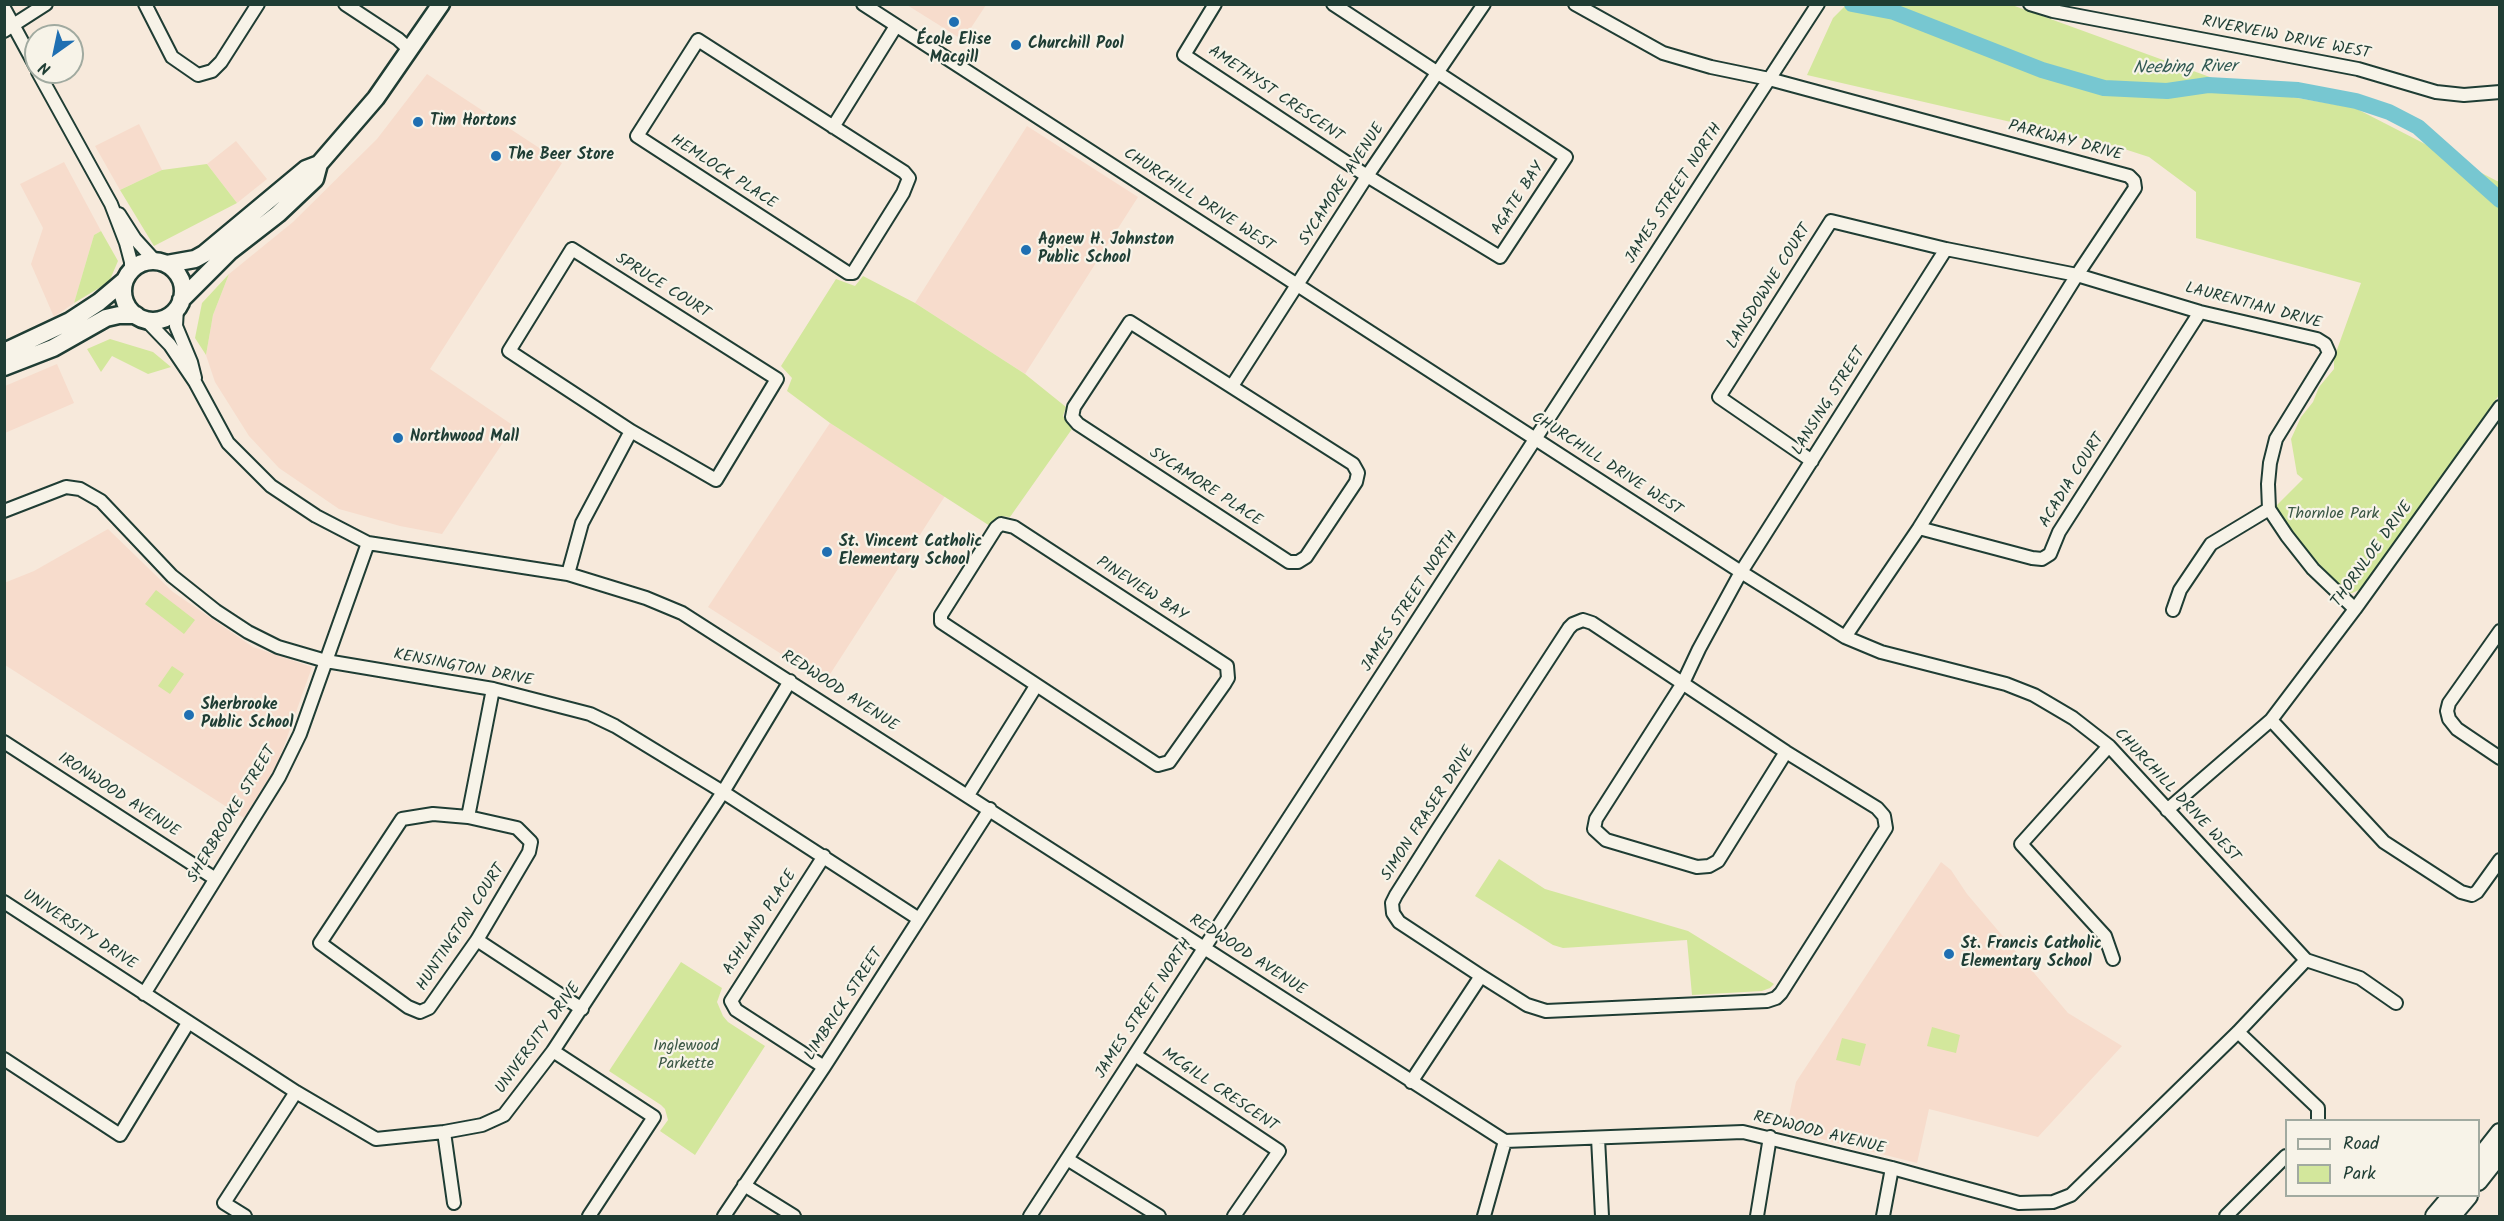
<!DOCTYPE html>
<meta charset="utf-8">
<style>
body{margin:0}
#map{position:relative;width:2504px;height:1221px;overflow:hidden;background:#f7e9db;font-family:Kalam,sans-serif}
canvas{display:block}
.frame{position:absolute;inset:0;border:6px solid #1f3d34;pointer-events:none}
.legend{position:absolute;left:2285px;top:1119px;width:195px;height:78px;box-sizing:border-box;background:#f7f3e8;border:2px solid #a1aaa0;margin:0;padding:8px 10px;list-style:none;font-size:18px;color:#1f3d34}
.legend li{display:flex;align-items:center;gap:12px;height:30px}
.legend b{width:30px;border:2px solid #a1aaa0}
.north{position:absolute;left:24px;top:24px;width:60px;height:60px;box-sizing:border-box;background:#f7f3e8;border:2px solid #a1aaa0;border-radius:50%;rotate:213deg;font-size:16px;font-weight:700;line-height:24px;text-align:center;color:#1f3d34}
.north::after{content:'';display:block;margin:auto;width:21px;height:27px;background:#1f6fb2;clip-path:polygon(50% 0,100% 100%,50% 72%,0 100%)}
</style>
<div id="map">
<canvas width="2504" height="1221"></canvas>
<div class="frame"></div>
<ul class="legend">
<li><b style="height:8px;background:#f7f3e8"></b>Road</li>
<li><b style="height:16px;background:#d3e79c"></b>Park</li>
</ul>
<div class="north">N</div>
</div>
<script>
const ctx = document.querySelector('canvas').getContext('2d');
ctx.lineJoin = 'round';
function paint(path, color) { ctx.fillStyle = color; ctx.fill(path, 'evenodd'); }
const shape = rows => new Path2D(rows.map(r => 'M' + r).join(''));
function trace(path, color, width, dash) { ctx.strokeStyle = color; ctx.lineWidth = width; ctx.lineCap = dash ? 'butt' : 'round'; ctx.setLineDash(dash || []); ctx.stroke(path); }
function drawText(font, color, halo, rows, align = 'center') {
  ctx.font = font + ' Kalam,sans-serif'; ctx.lineWidth = 4.5; ctx.setLineDash([]); ctx.textBaseline = 'middle'; ctx.strokeStyle = halo; ctx.fillStyle = color; for (const [text, x, y, turn = 0] of rows) {
    ctx.save(); ctx.translate(x, y); ctx.rotate((+turn || 0) * Math.PI / 180); ctx.textAlign = isNaN(turn) ? turn : align; if (halo) ctx.strokeText(text, 0, 0); ctx.fillText(text, 0, 0); ctx.restore();
  }
}
paint(shape([
 [907,5,986,5,963,40],
 [427,74,562,163,430,369,514,426,442,534,400,526,339,509,279,468,249,436,215,382,206,355,213,315,229,274,293,222,377,139],
 [139,124,162,170,120,190,95,146],
 [1027,126,1138,197,1025,374,915,303],
 [236,141,267,179,237,203,207,164],
 [64,162,101,231,94,235,74,303,54,317,31,264,43,228,20,184],
 [57,364,74,403,5,433,5,386],
 [830,423,945,496,825,682,708,607],
 [108,529,173,592,253,647,312,667,278,763,244,818,5,665,4,583,34,571],
 [1941,862,1951,870,1967,894,2068,1013,2122,1046,2038,1137,1929,1109,1917,1163,1786,1130,1796,1082]
]), '#f7dccc');
paint(shape([
 [1846,5,2012,5,2240,88,2355,108,2499,182,2499,395,2388,553,2359,590,2352,593,2346,592,2307,551,2275,507,2303,479,2297,474,2291,439,2301,417,2313,402,2319,387,2334,369,2334,358,2361,283,2196,238,2196,192,2149,157,2115,146,1807,75,1833,18],
 [207,164,237,203,154,246,120,190,162,170],
 [101,231,118,261,109,282,74,303,94,235],
 [229,274,213,315,206,355,195,338,202,303],
 [863,276,915,303,1025,374,1066,407,1063,416,1072,429,1010,517,1001,516,990,526,830,423,787,391,792,378,781,366,836,279,855,286],
 [110,339,153,352,171,367,148,374,112,356,101,372,87,349],
 [156,590,195,620,184,634,145,604],
 [172,666,184,674,170,694,158,686],
 [1499,859,1545,889,1688,931,1774,984,1770,988,1762,991,1692,995,1687,940,1563,948,1553,945,1475,896],
 [681,962,722,988,717,1002,723,1016,728,1022,765,1046,695,1155,660,1131,668,1120,665,1109,661,1105,609,1071],
 [1932,1027,1960,1035,1956,1053,1927,1046],
 [1842,1038,1866,1044,1860,1066,1836,1060]
]), '#d3e79c');
trace(shape([
 [1852,4,1894,12,2042,70,2104,88,2167,91,2208,85,2298,90,2356,101,2389,112,2418,127,2500,200]
]), '#77c7d1', 16);
const minor = shape([
 [145,4,172,57,198,75,212,71,221,62,258,4],
 [345,4,398,39,410,50],
 [863,4,1741,572,1845,637,1881,652,2006,684,2034,695,2073,718,2109,746,2306,960,2360,978,2396,1003],
 [1215,4,1184,55,1367,176,1500,257,1566,157,1333,4],
 [1575,4,1663,53,1711,67,1769,79,2129,176,2134,181,2135,188,2077,275,1919,528,1845,637],
 [2030,4,2053,11,2358,69,2436,92,2464,95,2500,92],
 [4,8,36,67],
 [4,31,46,4],
 [698,40,904,172,909,178,903,193,853,273,848,273,637,136,698,40],
 [38,72,111,204,126,243,131,262,131,271],
 [833,127,896,26],
 [119,214,135,239,155,261],
 [572,249,777,379,716,480,631,431,509,351,572,249],
 [177,308,176,326,191,362,195,378],
 [146,320,170,345,195,382,228,443,271,486,316,516,368,543,568,574,646,598,682,613,1505,1141,1743,1132,1892,1168,2019,1203,2053,1202,2071,1195,2238,1032,2306,960],
 [1130,322,1353,464,1358,473,1356,482,1306,557,1298,562,1289,562,1078,424,1072,417,1074,407,1130,322],
 [1232,386,1367,176,1484,4],
 [1812,461,1719,397,1831,221,1946,249,2077,275,2200,312,2317,339,2325,344,2329,353,2276,439,2270,463,2268,484,2269,509,2287,536,2313,569,2355,609],
 [4,511,66,487,80,489,101,501,172,576,216,611,248,632,278,647,326,661,493,689,590,714,615,726,723,792,919,919],
 [1001,524,1014,527,1227,666,1228,678,1225,683,1169,762,1158,765,941,622,941,615,996,528,1001,524],
 [1919,528,2032,558,2042,559,2050,554,2059,532,2200,312],
 [568,574,582,523,631,431],
 [2173,610,2180,590,2211,544,2269,509],
 [1583,620,1592,623,1786,752,1877,808,1884,816,1886,828,1781,993,1776,998,1767,1001,1546,1011,1527,1005,1481,976,1399,922,1393,913,1392,903,1396,895,1436,832,1569,628,1573,624,1583,620],
 [2500,631,2449,703,2447,711,2449,719,2457,729,2500,758],
 [2271,720,2384,842,2461,892,2472,895,2477,892,2500,860],
 [4,742,214,878],
 [2109,746,2021,844,2105,936,2113,959],
 [1786,752,1718,861,1709,866,1697,867,1606,840,1594,829,1596,819,1683,683,1699,649,1741,572,1946,249],
 [968,795,1036,686],
 [2167,810,2271,720,2355,609,2500,407],
 [433,814,468,817,517,828,531,842,529,852,477,940,429,1008,420,1012,408,1007,320,943,402,819,433,814],
 [468,817,493,689],
 [824,856,731,1001,736,1010,824,1067],
 [4,902,296,1092,376,1139,444,1132,482,1125,504,1115,553,1051,723,792,790,681],
 [477,940,582,1009],
 [144,994,279,777,300,734,368,543],
 [2238,1032,2318,1108,2318,1120],
 [553,1051,654,1117,589,1216],
 [1135,1055,1279,1151,1234,1216],
 [4,1059,120,1135,188,1023],
 [1411,1082,1481,976],
 [444,1132,454,1203],
 [1598,1138,1602,1216],
 [1067,1159,1159,1216],
 [744,1185,794,1216],
 [245,1216,224,1203,296,1092],
 [724,1216,824,1067,990,809],
 [1030,1216,1818,4],
 [1484,1216,1505,1141],
 [1757,1216,1770,1137],
 [1883,1216,1892,1168],
 [2226,1216,2286,1156]
]);
const major = shape([
 '123 291a30 30 0 1 1 60 0a30 30 0 1 1-60 0Z',
 [167,264,195,259,204,254,306,169,319,164],
 [181,300,229,252,278,214,315,179,319,164,376,98,441,4],
 [4,352,70,321,99,302,125,280],
 [4,367,53,348,106,318,119,315,136,315]
]);
const highway = shape([
 [2478,1161,2500,1133],
 [2478,1181,2500,1153],
 [2435,1216,2452,1196],
 [2451,1216,2468,1196]
]);
trace(minor, '#1f3d34', 16);
trace(major, '#1f3d34', 21);
trace(highway, '#1f3d34', 22);
trace(minor, '#f7f3e8', 12);
trace(major, '#f7f3e8', 16);
trace(highway, '#f7f3e8', 18);
for (const [x, y, r, color] of [
 [954,22,6,"#1f6fb2"],
 [1016,45,6,"#1f6fb2"],
 [418,122,6,"#1f6fb2"],
 [496,156,6,"#1f6fb2"],
 [1026,250,6,"#1f6fb2"],
 [398,438,6,"#1f6fb2"],
 [827,552,6,"#1f6fb2"],
 [189,715,6,"#1f6fb2"],
 [1949,954,6,"#1f6fb2"]
]) { const dot = new Path2D(); dot.arc(x, y, r, 0, 2 * Math.PI); ctx.fillStyle = color; ctx.fill(dot); trace(dot, '#f7f3e8', 2); }
drawText('16px', '#1f3d34', '#f7f3e8', [
 ["RIVERVEIW DRIVE WEST",2286,39,11],
 ["AMETHYST CRESCENT",1275,95,34],
 ["PARKWAY DRIVE",2065,142,15],
 ["HEMLOCK PLACE",723,173,33],
 ["SYCAMORE AVENUE",1343,185,-57],
 ["JAMES STREET NORTH",1675,194,-57],
 ["AGATE BAY",1519,199,-57],
 ["CHURCHILL DRIVE WEST",1198,201,33],
 ["SPRUCE COURT",662,287,32],
 ["LANSDOWNE COURT",1770,287,-58],
 ["LAURENTIAN DRIVE",2253,307,15],
 ["LANSING STREET",1830,402,-58],
 ["CHURCHILL DRIVE WEST",1606,465,33],
 ["ACADIA COURT",2073,481,-58],
 ["SYCAMORE PLACE",1205,488,33],
 ["THORNLOE DRIVE",2373,555,-54],
 ["PINEVIEW BAY",1141,590,33],
 ["JAMES STREET NORTH",1411,602,-57],
 ["KENSINGTON DRIVE",463,669,11],
 ["REDWOOD AVENUE",839,692,33],
 ["IRONWOOD AVENUE",118,796,33],
 ["CHURCHILL DRIVE WEST",2176,796,47],
 ["SIMON FRASER DRIVE",1429,814,-57],
 ["SHERBROOKE STREET",233,815,-59],
 ["ASHLAND PLACE",761,923,-57],
 ["HUNTINGTON COURT",462,928,-57],
 ["UNIVERSITY DRIVE",79,931,33],
 ["REDWOOD AVENUE",1247,956,33],
 ["LIMBRICK STREET",845,1005,-57],
 ["JAMES STREET NORTH",1145,1009,-57],
 ["UNIVERSITY DRIVE",539,1039,-54],
 ["MCGILL CRESCENT",1219,1091,34],
 ["REDWOOD AVENUE",1819,1134,14]
]);
drawText('bold 16px', '#1f3d34', '#f7f3e8', [
 ["École Elise",954,41,"center"],
 ["Macgill",954,59,"center"],
 ["Churchill Pool",1028,45],
 ["Tim Hortons",430,122],
 ["The Beer Store",508,156],
 ["Agnew H. Johnston",1038,241],
 ["Public School",1038,259],
 ["Northwood Mall",410,438],
 ["St. Vincent Catholic",839,543],
 ["Elementary School",839,561],
 ["Sherbrooke",201,706],
 ["Public School",201,724],
 ["St. Francis Catholic",1961,945],
 ["Elementary School",1961,963]
], 'left');
drawText('16px', '#3a5644', '#f7f3e8', [
 ["Thornloe Park",2333,515],
 ["Inglewood",686,1047],
 ["Parkette",686,1065]
]);
drawText('italic 18px', '#315953', '#f7f3e8', [
 ["Neebing River",2185,69,-1]
]);
</script>
